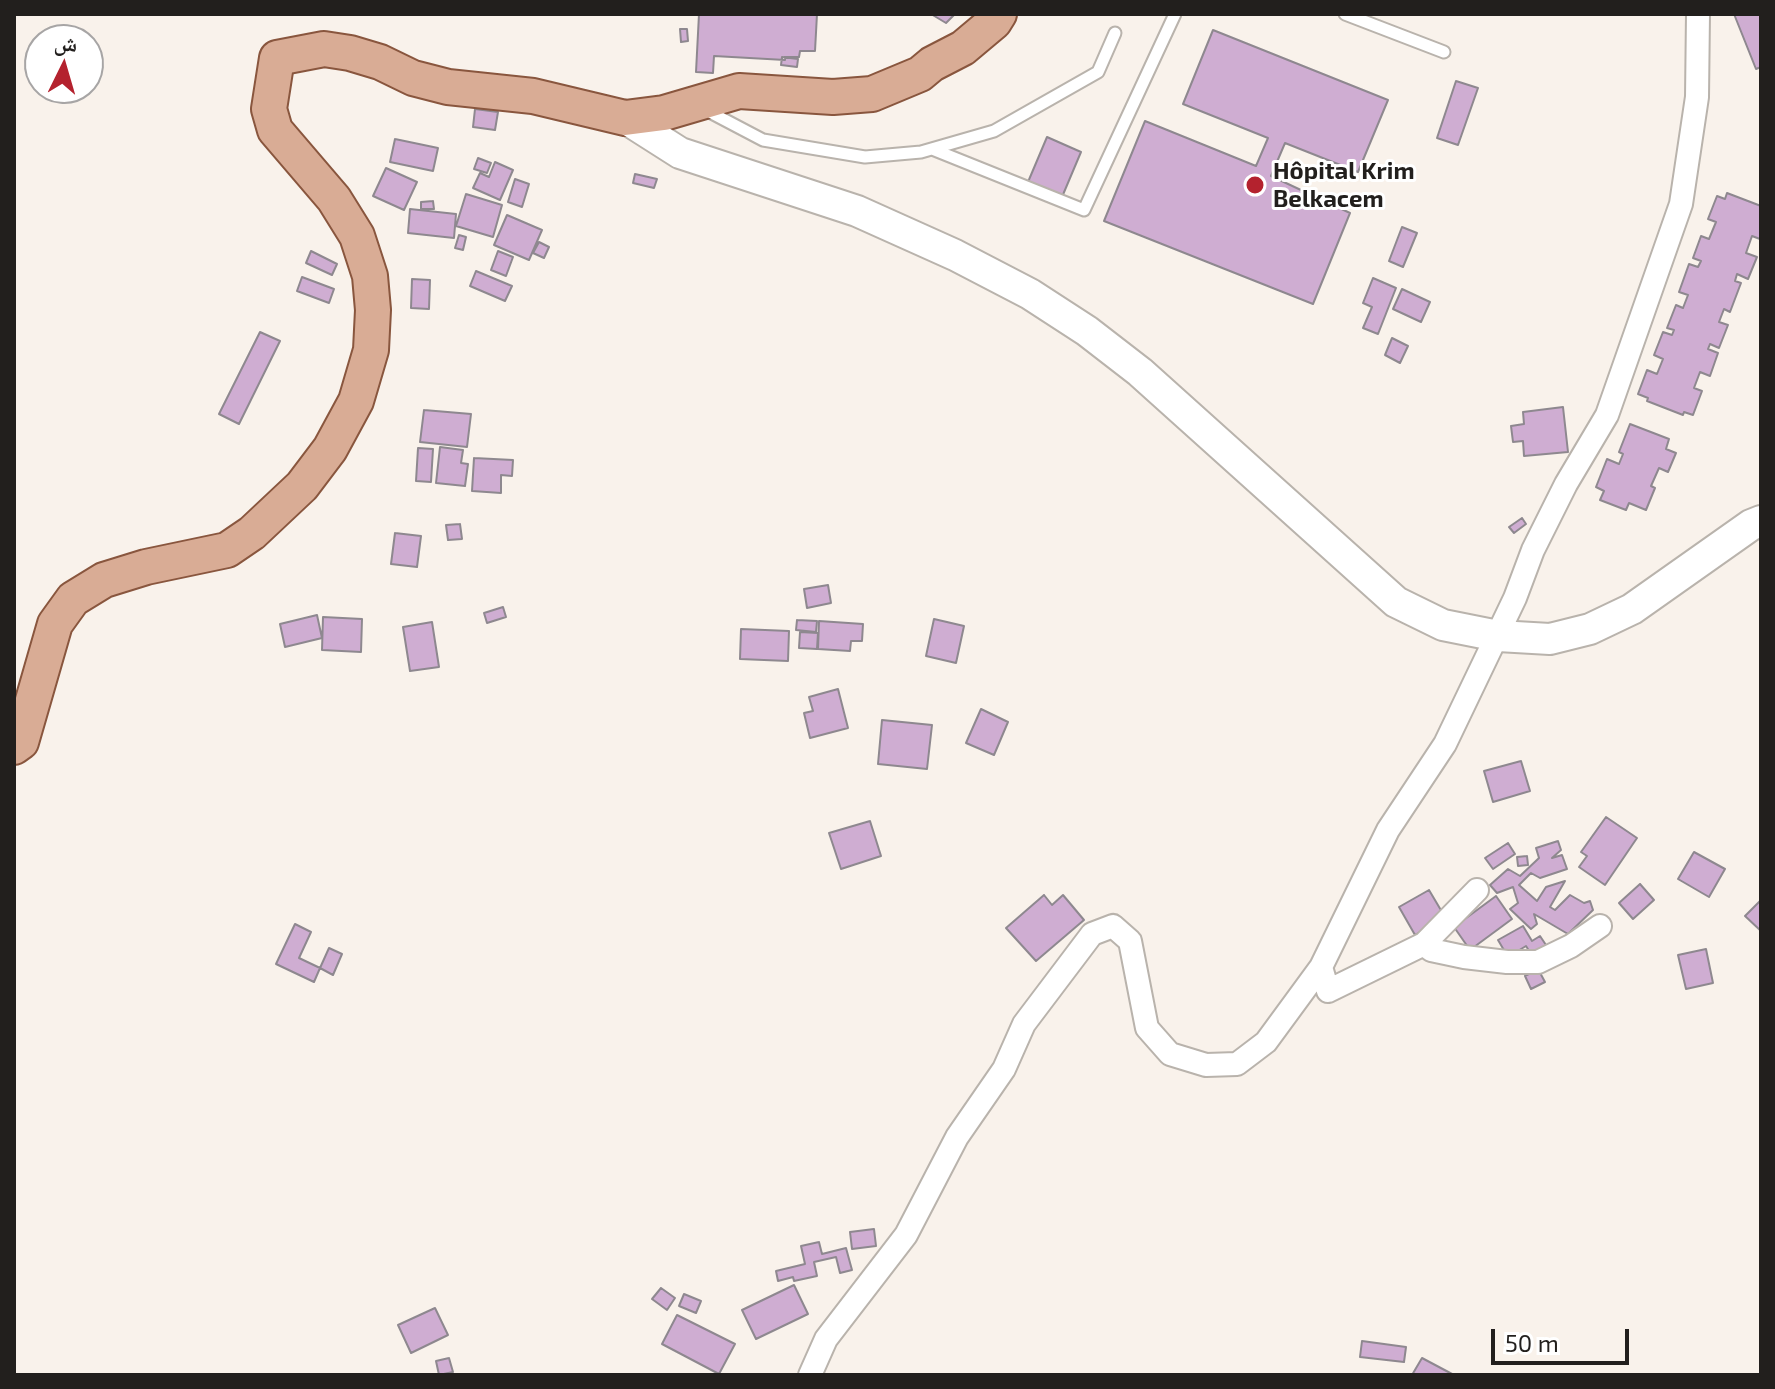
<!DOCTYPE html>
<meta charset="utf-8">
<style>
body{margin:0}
#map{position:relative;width:1775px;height:1389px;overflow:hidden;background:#f9f2eb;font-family:"Exo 2","Noto Naskh Arabic",sans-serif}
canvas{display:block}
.frame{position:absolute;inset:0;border:16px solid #221f1d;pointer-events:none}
.north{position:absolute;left:24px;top:24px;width:80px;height:80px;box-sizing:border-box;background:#fff;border:2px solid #a7a5a5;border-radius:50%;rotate:5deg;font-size:22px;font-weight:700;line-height:32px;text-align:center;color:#221f1d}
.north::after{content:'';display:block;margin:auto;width:28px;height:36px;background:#b4222e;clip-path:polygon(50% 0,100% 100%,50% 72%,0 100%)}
.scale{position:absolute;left:1491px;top:1329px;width:138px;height:36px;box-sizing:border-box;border:4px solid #221f1d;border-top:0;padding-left:10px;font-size:24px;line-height:28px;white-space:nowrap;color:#221f1d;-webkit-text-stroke:6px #fff;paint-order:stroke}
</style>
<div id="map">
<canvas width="1775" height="1389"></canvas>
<div class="frame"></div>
<div class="north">ش</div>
<div class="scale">50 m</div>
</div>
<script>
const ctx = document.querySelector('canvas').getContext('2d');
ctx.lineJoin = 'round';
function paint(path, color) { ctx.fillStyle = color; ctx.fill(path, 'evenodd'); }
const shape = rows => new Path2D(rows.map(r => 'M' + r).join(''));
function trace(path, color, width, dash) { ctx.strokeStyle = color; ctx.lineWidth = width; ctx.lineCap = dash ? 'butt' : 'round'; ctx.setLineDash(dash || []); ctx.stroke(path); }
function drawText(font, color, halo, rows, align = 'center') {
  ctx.font = font + ' "Exo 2",sans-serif'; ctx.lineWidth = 6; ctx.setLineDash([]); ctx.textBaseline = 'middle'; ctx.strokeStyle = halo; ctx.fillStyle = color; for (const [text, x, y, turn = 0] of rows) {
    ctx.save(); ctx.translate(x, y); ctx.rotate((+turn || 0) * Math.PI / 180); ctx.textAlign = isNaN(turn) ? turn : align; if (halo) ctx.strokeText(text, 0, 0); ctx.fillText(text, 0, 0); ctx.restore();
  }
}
const building = shape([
 [699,14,817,14,815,51,800,51,799,57,785,57,785,60,714,56,713,73,696,72,699,14],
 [931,14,955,14,946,23,931,14],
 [1734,14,1761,14,1761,67,1756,69,1734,14],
 [680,29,687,29,688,41,681,42,680,29],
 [1213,30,1388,100,1358,172,1285,143,1271,176,1350,213,1313,304,1104,221,1145,121,1256,166,1268,138,1183,104,1213,30],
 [782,57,798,59,797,67,781,65,782,57],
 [1456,81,1478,88,1458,145,1437,138,1456,81],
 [475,109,498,112,495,130,473,127,475,109],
 [1047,137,1081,152,1062,197,1028,182,1047,137],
 [395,139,438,148,433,171,390,162,395,139],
 [478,158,491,163,487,173,474,169,478,158],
 [495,162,513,170,500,200,473,188,480,173,489,177,495,162],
 [386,168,417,182,404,210,373,196,386,168],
 [635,174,657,179,654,188,633,183,635,174],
 [515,179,529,184,522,207,508,202,515,179],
 [1727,193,1761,206,1761,236,1760,239,1752,236,1746,253,1757,257,1748,279,1737,274,1735,281,1741,283,1730,312,1724,309,1719,322,1728,325,1719,348,1710,344,1708,349,1718,353,1710,376,1700,372,1694,388,1702,391,1693,415,1684,412,1683,415,1647,401,1648,398,1638,394,1647,370,1657,374,1663,359,1654,355,1663,332,1672,335,1674,330,1667,328,1676,305,1683,308,1688,295,1679,292,1689,264,1698,267,1701,261,1693,258,1701,236,1709,239,1716,222,1708,219,1717,196,1725,199,1727,193],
 [466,194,502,205,493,237,456,226,466,194],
 [433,201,434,209,421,209,421,202,433,201],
 [410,209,456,214,454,238,408,233,410,209],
 [507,215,542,230,529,260,494,245,507,215],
 [1402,227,1417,233,1403,267,1389,261,1402,227],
 [459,235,466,237,463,250,455,248,459,235],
 [539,242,549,247,544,258,533,253,539,242],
 [311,251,337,264,332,275,306,263,311,251],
 [498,251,513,257,506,276,491,270,498,251],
 [476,271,512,286,505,301,470,286,476,271],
 [302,277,334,289,329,303,297,291,302,277],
 [1373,278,1396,288,1378,334,1363,328,1372,307,1363,303,1373,278],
 [412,279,430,280,429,309,411,308,412,279],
 [1402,289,1430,302,1421,322,1393,309,1402,289],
 [260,332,280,341,239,424,219,414,260,332],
 [1392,338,1408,346,1400,363,1385,355,1392,338],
 [1563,407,1568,452,1524,456,1523,441,1513,442,1511,426,1524,424,1523,412,1563,407],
 [424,410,471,414,467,447,420,442,424,410],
 [1630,424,1669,439,1666,449,1676,453,1668,472,1659,468,1651,486,1655,488,1646,510,1629,503,1626,510,1600,500,1604,491,1596,487,1607,459,1619,464,1623,454,1619,452,1630,424],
 [440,447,463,450,461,463,468,464,465,486,436,483,440,447],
 [418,448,433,449,431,482,416,481,418,448],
 [474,458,513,460,512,476,501,475,501,493,472,491,474,458],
 [1522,518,1526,524,1514,533,1509,527,1522,518],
 [460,524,462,539,448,540,446,525,460,524],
 [395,533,421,536,417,567,391,564,395,533],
 [828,585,831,603,807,608,804,589,828,585],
 [503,607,506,617,487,623,484,613,503,607],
 [317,615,322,638,285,647,280,624,317,615],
 [323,617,362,619,361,652,322,650,323,617],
 [934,619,964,626,956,663,926,656,934,619],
 [797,620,817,621,816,632,796,630,797,620],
 [819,621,863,624,862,641,851,641,850,651,818,649,819,621],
 [432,622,439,667,410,671,403,627,432,622],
 [741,629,789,631,788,661,740,659,741,629],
 [800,632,818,633,817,649,799,648,800,632],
 [838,689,848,728,810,738,804,713,813,711,809,697,838,689],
 [981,709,1008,722,994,755,966,743,981,709],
 [882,720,932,725,927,769,878,764,882,720],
 [1521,761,1530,791,1493,802,1484,771,1521,761],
 [1606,817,1637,838,1605,885,1579,867,1587,856,1581,852,1606,817],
 [870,821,881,856,841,869,829,833,870,821],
 [1558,841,1561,850,1552,858,1562,855,1567,869,1540,878,1531,873,1519,885,1537,901,1546,887,1565,881,1550,907,1555,910,1570,895,1584,903,1590,901,1593,910,1568,934,1534,914,1537,924,1531,929,1510,909,1518,903,1513,887,1497,893,1490,885,1508,869,1520,876,1539,858,1536,848,1558,841],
 [1508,843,1515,854,1493,869,1485,858,1508,843],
 [1694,852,1725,869,1709,897,1678,879,1694,852],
 [1527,856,1528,865,1518,866,1517,857,1527,856],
 [1640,884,1654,900,1633,919,1619,903,1640,884],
 [1429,890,1445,917,1415,935,1399,907,1429,890],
 [1044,895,1052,905,1063,895,1084,920,1036,961,1006,928,1044,895],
 [1496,896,1512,919,1470,950,1454,927,1496,896],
 [1761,900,1761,931,1745,916,1761,900],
 [295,924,311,932,299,958,320,968,314,982,276,964,295,924],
 [1523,926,1532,941,1540,936,1546,945,1531,954,1526,946,1508,957,1498,940,1523,926],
 [329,948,342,954,333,975,320,968,329,948],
 [1706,949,1713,983,1686,989,1678,955,1706,949],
 [1538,969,1545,982,1531,989,1525,976,1538,969],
 [874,1229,876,1246,852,1249,850,1232,874,1229],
 [819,1242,822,1254,846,1248,852,1270,840,1273,836,1257,814,1262,817,1276,794,1281,793,1277,778,1281,776,1271,805,1264,801,1246,819,1242],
 [794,1285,808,1314,756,1339,742,1310,794,1285],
 [661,1288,675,1298,667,1310,652,1299,661,1288],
 [684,1294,701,1301,696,1313,679,1306,684,1294],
 [435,1308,448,1335,411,1353,398,1325,435,1308],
 [677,1315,735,1344,719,1374,662,1344,677,1315],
 [1362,1341,1406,1347,1404,1362,1360,1357,1362,1341],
 [449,1358,453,1372,439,1375,436,1361,449,1358],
 [1422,1358,1454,1375,1412,1375,1422,1358]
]);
paint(building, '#cfadd2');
trace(building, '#8e888f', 2);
const lane = shape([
 [1345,14,1444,52],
 [704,109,763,140,865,157,921,152,994,131,1098,72,1115,33],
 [932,149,1084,210,1175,14]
]);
const street = shape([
 [1424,944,1477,890],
 [1321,967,1328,991,1424,944,1431,950,1464,957,1507,962,1538,962,1571,946,1600,926],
 [810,1375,826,1339,906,1235,957,1137,1004,1069,1024,1024,1092,934,1113,926,1130,941,1147,1028,1170,1054,1206,1065,1237,1064,1266,1042,1321,967,1388,830,1445,744,1515,598,1533,550,1566,484,1607,415,1681,204,1697,97,1698,14]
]);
const secondary = shape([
 [625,118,680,153,857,211,955,255,1030,294,1087,331,1140,372,1396,602,1443,625,1498,636,1550,639,1590,629,1632,609,1751,525,1761,521]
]);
const primary = shape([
 [14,747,21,742,55,624,73,599,104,580,146,567,227,550,252,533,302,486,330,449,356,401,371,350,373,310,370,276,357,236,334,199,275,130,269,109,277,58,324,49,350,53,380,62,413,78,448,87,533,96,625,118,664,113,739,91,833,97,872,94,920,74,932,64,963,48,994,22,999,14]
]);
trace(lane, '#b9b3ac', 15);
trace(street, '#b9b3ac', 26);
trace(secondary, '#b9b3ac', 34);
trace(primary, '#89563e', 38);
trace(lane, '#fff', 11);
trace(street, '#fff', 22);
trace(secondary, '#fff', 30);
trace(primary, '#d9ac95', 34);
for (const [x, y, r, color] of [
 [1255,185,10,"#b4222e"]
]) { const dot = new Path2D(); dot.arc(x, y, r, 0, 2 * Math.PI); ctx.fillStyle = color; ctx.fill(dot); trace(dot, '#fff', 3); }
drawText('bold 24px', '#221f1d', '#fff', [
 ["Hôpital Krim",1273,171],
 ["Belkacem",1273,199]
], 'left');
</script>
